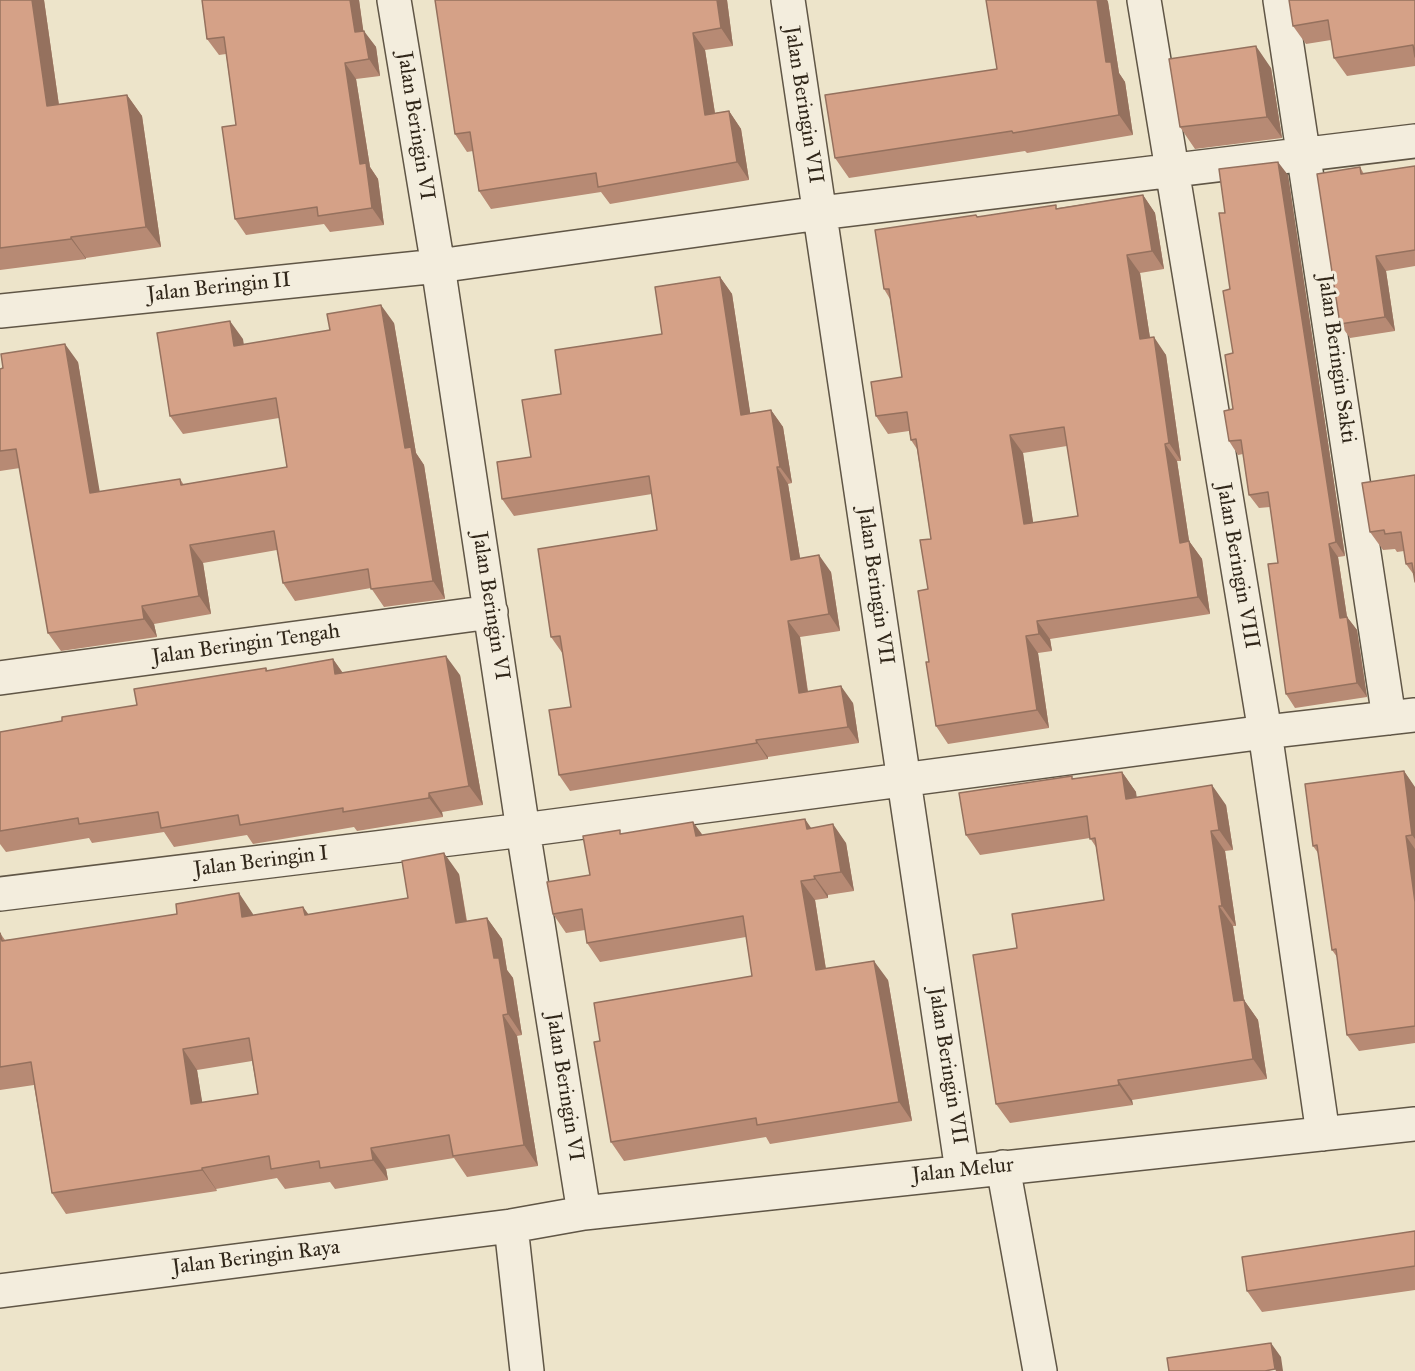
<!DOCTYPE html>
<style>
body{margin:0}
canvas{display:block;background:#ede4ca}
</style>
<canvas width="1415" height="1371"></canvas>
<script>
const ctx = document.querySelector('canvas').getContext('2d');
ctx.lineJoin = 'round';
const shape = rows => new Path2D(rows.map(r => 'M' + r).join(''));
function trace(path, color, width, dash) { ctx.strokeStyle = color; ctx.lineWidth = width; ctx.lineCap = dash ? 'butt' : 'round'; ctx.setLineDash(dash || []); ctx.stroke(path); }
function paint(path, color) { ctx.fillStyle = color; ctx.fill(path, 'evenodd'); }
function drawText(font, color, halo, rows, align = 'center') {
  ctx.font = font + ' "IM FELL Great Primer",serif'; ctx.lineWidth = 6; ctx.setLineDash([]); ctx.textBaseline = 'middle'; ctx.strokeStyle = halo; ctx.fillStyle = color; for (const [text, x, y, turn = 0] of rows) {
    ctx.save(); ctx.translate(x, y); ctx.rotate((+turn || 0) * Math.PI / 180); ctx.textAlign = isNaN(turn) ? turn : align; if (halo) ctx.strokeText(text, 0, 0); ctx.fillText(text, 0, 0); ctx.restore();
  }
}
const minor = shape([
 [394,0,438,266,523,830,584,1213],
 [788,0,962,1171],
 [1144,0,1265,732,1323,1134],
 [1280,0,1389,718],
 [0,311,438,266,820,213,1415,141],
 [0,678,491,612],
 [0,894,523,830,1265,732,1415,715],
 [1003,1167,1040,1371],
 [511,1226,527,1371],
 [0,1291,511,1226,584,1213,1415,1124]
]);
trace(minor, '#605646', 36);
trace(minor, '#f3eddd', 33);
paint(shape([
 [0,0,44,0,59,105,127,95,142,116,161,247,86,258,86,259,0,270],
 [202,0,359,0,363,31,376,47,380,76,356,79,370,167,378,179,384,225,330,232,324,224,246,235,235,219,236,125,226,54,219,55,207,39],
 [727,0,733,46,705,50,715,113,729,111,741,129,749,180,610,204,601,192,491,209,479,191,473,151,467,152,455,134],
 [986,0,1107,0,1108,2,1119,73,1125,82,1133,135,1027,153,1025,151,849,178,835,158,997,69],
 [1415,0,1415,66,1347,76,1334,58,1331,40,1306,44,1293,26],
 [1271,68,1282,138,1195,149,1180,127],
 [1415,166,1415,266,1386,271,1395,331,1350,338,1340,324,1360,167,1364,174],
 [1288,175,1345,556,1338,557,1347,617,1357,630,1367,697,1295,708,1286,694,1278,563,1270,507,1259,508,1249,495,1243,454,1238,455,1229,441,1233,409,1233,353,1230,289,1225,213],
 [1143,195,1155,213,1164,269,1140,273,1150,338,1166,355,1181,461,1177,461,1189,541,1202,559,1210,614,1050,639,1052,651,1038,653,1049,728,948,744,936,726,929,662,928,589,931,539,917,449,911,440,909,431,888,434,876,416,902,377,890,299,884,289,976,215,978,217,1058,208],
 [1067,446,1078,516,1033,523,1023,453],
 [720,277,732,294,750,413,771,410,783,427,792,483,788,484,800,558,831,572,840,631,800,637,808,691,853,703,859,743,768,757,768,759,570,791,559,775,571,707,563,654,551,637,657,530,652,494,514,516,502,499,531,457,561,394,662,334],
 [394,323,416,453,424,465,445,599,384,607,371,588,295,601,283,583,277,550,203,563,211,614,154,624,157,637,61,651,48,633,20,468,0,471,0,369,78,362,99,492,180,479,184,485,287,467,279,418,183,434,170,416,243,339,243,345],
 [1415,475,1414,575,1406,564,1404,551,1397,552,1395,549,1383,550,1370,532],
 [333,659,343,673,460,675,483,805,442,812,443,817,357,831,354,827,253,844,247,835,174,847,164,832,92,843,89,838,6,852,0,844,0,732,62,721,137,705,266,668,268,671],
 [1404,771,1415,788,1415,1043,1359,1051,1347,1035,1337,957,1332,950,1318,853,1313,846],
 [1122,772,1136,792,1136,797,1226,805,1233,850,1225,851,1236,926,1233,926,1244,1000,1258,1020,1267,1079,1132,1100,1133,1105,1010,1123,996,1104,1017,948,1104,900,1096,847,1090,838,980,855,966,835,1074,779],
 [693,822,702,835,811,828,846,843,854,891,828,895,828,898,815,900,826,969,888,980,912,1121,770,1144,766,1137,624,1161,611,1142,600,1041,752,976,746,937,600,962,587,943,585,930,566,933,553,914,590,875,622,834],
 [459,874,467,921,487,918,502,939,507,970,513,978,522,1035,517,1036,538,1166,467,1177,454,1158,386,1169,388,1180,335,1189,330,1182,285,1189,277,1178,216,1189,217,1191,66,1214,52,1193,34,1085,0,1090,0,933,5,940,253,914,253,915,303,907,309,915,408,898],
 [252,1061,258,1094,202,1103,197,1070],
 [1415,1231,1415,1290,1262,1312,1247,1291]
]), '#b78a74');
paint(shape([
 [32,0,44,0,62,127,47,106],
 [350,0,359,0,366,49,355,32],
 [717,0,727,0,733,46,721,28],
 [1097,0,1107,0,1108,2,1119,73,1125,82,1133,135,1119,115,1106,62],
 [364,31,376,47,380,76,369,59],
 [693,33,705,50,718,133,705,115],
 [1256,46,1271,68,1282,138,1267,117],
 [345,63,356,79,370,167,378,179,384,225,372,208,360,164],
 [127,95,142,116,161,247,146,227],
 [729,111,741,129,749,180,737,162],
 [1278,162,1288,175,1345,556,1336,542],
 [1143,195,1155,213,1164,269,1152,251],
 [71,237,86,258,86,259,71,239],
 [1127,255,1140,273,1153,357,1140,339],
 [1376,256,1386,271,1395,331,1385,317],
 [720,277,732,294,753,431,741,415],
 [381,305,394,323,416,453,424,465,445,599,433,581,405,448],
 [230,321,243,339,247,364,234,346],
 [1154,337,1166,355,1181,461,1169,443],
 [65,344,78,362,103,511,90,493],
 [771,410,783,427,792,483,780,467],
 [1010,435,1023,453,1036,542,1024,524],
 [1165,444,1177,461,1192,560,1180,543],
 [777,467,788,484,803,576,791,560],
 [1189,541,1202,559,1210,614,1198,597],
 [1329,544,1338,557,1347,617,1357,630,1367,697,1357,683,1340,618],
 [190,545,203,563,211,614,199,596],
 [819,555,831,572,840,631,829,614],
 [142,606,154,624,157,637,144,619],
 [788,621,800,637,810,709,799,693],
 [1037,621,1050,639,1052,651,1039,634],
 [1026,636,1038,653,1049,728,1037,710],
 [446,656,460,675,483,805,469,786],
 [333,659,346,678,335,674],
 [841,686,853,703,859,743,848,727],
 [756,740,768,757,768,759,757,743],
 [1404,771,1415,787,1415,839,1412,835],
 [1122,772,1136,792,1140,819,1126,799],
 [1212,785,1226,805,1233,850,1219,830],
 [429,793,442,812,443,817,429,798],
 [805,819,818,838,807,829],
 [693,822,707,841,696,836],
 [833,824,846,843,854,891,841,872],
 [1211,831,1225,851,1236,926,1222,906],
 [1406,836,1415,849,1415,902],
 [444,853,459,874,470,944,456,923],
 [814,876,828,895,828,898,815,879],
 [801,881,815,900,829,989,816,970],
 [239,893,253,914,257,938,242,917],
 [1219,906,1233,926,1244,1000,1258,1020,1267,1079,1253,1059,1234,1001],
 [303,907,318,928,305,915],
 [487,918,502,939,507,970,513,978,522,1035,508,1014,494,958],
 [874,961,888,980,912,1121,899,1102],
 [503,1015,517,1036,538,1166,524,1145],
 [183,1049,197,1070,206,1125,191,1104],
 [1118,1080,1132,1100,1133,1105,1119,1085],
 [371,1148,386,1169,388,1180,373,1160],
 [202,1168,216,1189,217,1191,202,1170],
 [1271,1343,1281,1357,1283,1371,1276,1371,1275,1369]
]), '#95715e');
const building = shape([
 [0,0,32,0,47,106,127,95,146,227,71,237,71,239,0,248,0,0],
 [202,0,350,0,355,32,364,31,369,59,345,63,360,164,366,163,372,208,318,216,317,207,235,219,222,127,236,125,224,37,207,39,202,0],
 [435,0,717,0,721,28,693,33,705,115,729,111,737,162,598,187,596,173,479,191,470,132,455,134,435,0],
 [986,0,1097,0,1106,62,1111,62,1119,115,1013,133,1012,131,835,158,825,95,997,69,986,0],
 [1289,0,1415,0,1415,57,1413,45,1334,58,1328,20,1293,26,1289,0],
 [1256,46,1267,117,1180,127,1169,59,1256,46],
 [1278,162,1336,542,1329,544,1340,618,1347,617,1357,683,1286,694,1268,564,1278,563,1268,492,1249,495,1241,440,1229,441,1224,411,1233,409,1225,355,1233,353,1223,291,1230,289,1219,213,1225,213,1219,169,1278,162],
 [1415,166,1415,250,1376,256,1385,317,1340,324,1317,174,1360,167,1361,174,1415,166],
 [1143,195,1152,251,1127,255,1140,339,1154,337,1169,443,1165,444,1180,543,1189,541,1198,597,1037,621,1039,634,1026,636,1037,710,936,726,926,662,929,662,918,591,928,589,920,540,931,539,916,439,911,440,907,412,876,416,871,382,902,377,889,289,884,289,875,230,976,215,977,217,1056,205,1056,209,1143,195],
 [1064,427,1078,516,1024,524,1010,435,1064,427],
 [720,277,741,415,771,410,780,467,777,467,791,560,819,555,829,614,788,621,799,693,841,686,848,727,756,740,757,743,559,775,549,710,571,707,560,636,551,637,538,549,657,530,649,476,502,499,497,462,531,457,522,400,561,394,555,350,662,334,655,287,720,277],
 [381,305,405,448,411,447,433,581,371,589,368,569,283,583,274,531,190,545,199,596,142,606,144,619,48,633,16,449,0,451,0,369,3,368,1,354,65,344,90,493,180,479,181,485,287,467,276,398,170,416,157,333,230,321,234,346,330,330,327,314,381,305],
 [1415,475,1415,582,1412,563,1406,564,1401,532,1385,534,1384,530,1370,532,1362,483,1415,475],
 [446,656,469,786,429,793,429,798,343,812,343,808,240,825,238,815,161,828,158,812,79,824,78,818,0,831,0,732,62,721,62,717,137,705,134,689,266,668,266,671,333,659,335,674,446,656],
 [1404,771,1412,835,1406,836,1415,902,1415,1026,1347,1035,1336,949,1332,950,1317,845,1313,846,1305,784,1404,771],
 [1122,772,1126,799,1212,785,1219,830,1211,831,1222,906,1219,906,1234,1001,1244,1000,1253,1059,1118,1080,1119,1085,996,1104,973,955,1017,948,1012,914,1104,900,1095,838,1090,839,1087,816,966,835,959,793,1072,776,1072,779,1122,772],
 [805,819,807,829,833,824,841,872,814,876,815,879,801,881,816,970,874,961,899,1102,757,1125,756,1118,611,1142,594,1042,600,1041,594,1003,752,976,743,916,587,943,582,909,553,914,547,882,590,875,583,836,620,830,620,834,693,822,696,836,805,819],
 [444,853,456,923,487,918,494,958,499,958,508,1014,503,1015,524,1145,453,1156,449,1135,371,1148,373,1160,320,1168,319,1161,271,1169,269,1156,202,1168,202,1170,52,1193,31,1062,0,1067,0,933,2,941,177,914,176,904,239,893,242,917,303,907,305,915,408,898,402,861,444,853],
 [249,1038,258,1094,191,1104,183,1049,249,1038],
 [1415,1231,1415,1266,1247,1291,1242,1257,1415,1231],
 [1271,1343,1275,1369,1265,1371,1169,1371,1167,1358,1271,1343]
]);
paint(building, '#d5a187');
trace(building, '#95715e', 1.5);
drawText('21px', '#31271a', '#f3eddd', [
 ["Jalan Beringin VII",803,105,81],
 ["Jalan Beringin VI",415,126,81],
 ["Jalan Beringin II",219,288,-6],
 ["Jalan Beringin Sakti",1336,359,82],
 ["Jalan Beringin VIII",1237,566,80],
 ["Jalan Beringin VII",875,586,82],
 ["Jalan Beringin VI",490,606,81],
 ["Jalan Beringin Tengah",246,645,-8],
 ["Jalan Beringin I",261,862,-7],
 ["Jalan Beringin VII",947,1066,81],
 ["Jalan Beringin VI",564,1087,81],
 ["Jalan Melur",963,1171,-6],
 ["Jalan Beringin Raya",256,1258,-7]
]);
</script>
